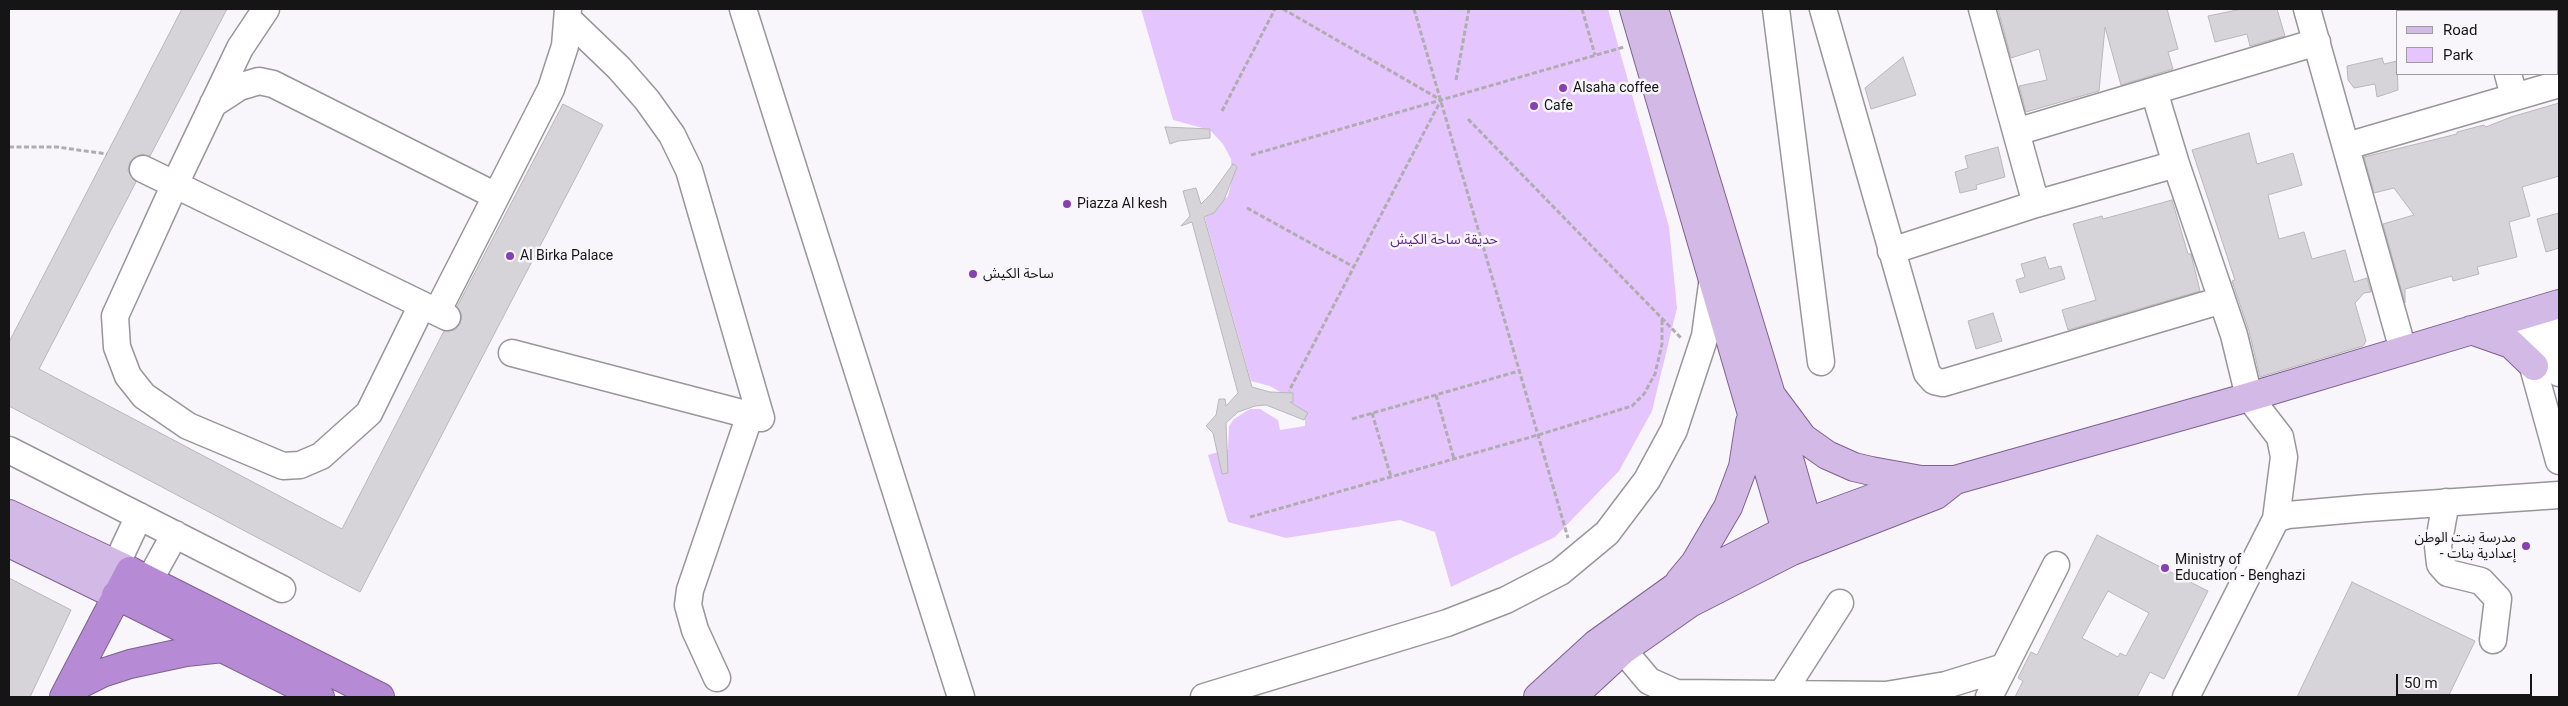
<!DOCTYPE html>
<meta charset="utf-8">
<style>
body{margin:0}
#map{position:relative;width:2568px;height:706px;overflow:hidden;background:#f8f6fa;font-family:Roboto,sans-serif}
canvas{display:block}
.frame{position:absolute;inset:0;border:10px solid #161516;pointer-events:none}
.legend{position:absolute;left:2396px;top:10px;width:162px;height:65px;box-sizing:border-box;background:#f8f6fa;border:1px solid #9e9c9f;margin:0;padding:6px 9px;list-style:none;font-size:15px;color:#161516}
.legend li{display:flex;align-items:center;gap:10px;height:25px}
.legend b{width:25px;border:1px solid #9e9c9f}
.scale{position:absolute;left:2396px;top:674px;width:136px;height:22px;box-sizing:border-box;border:2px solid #161516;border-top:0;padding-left:6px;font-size:15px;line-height:18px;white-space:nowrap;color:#161516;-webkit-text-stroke:4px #f8f6fa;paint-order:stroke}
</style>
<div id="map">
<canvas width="2568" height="706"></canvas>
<div class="frame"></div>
<ul class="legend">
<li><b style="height:6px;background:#d3b9e6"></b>Road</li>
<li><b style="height:14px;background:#e5c5fd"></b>Park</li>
</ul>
<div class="scale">50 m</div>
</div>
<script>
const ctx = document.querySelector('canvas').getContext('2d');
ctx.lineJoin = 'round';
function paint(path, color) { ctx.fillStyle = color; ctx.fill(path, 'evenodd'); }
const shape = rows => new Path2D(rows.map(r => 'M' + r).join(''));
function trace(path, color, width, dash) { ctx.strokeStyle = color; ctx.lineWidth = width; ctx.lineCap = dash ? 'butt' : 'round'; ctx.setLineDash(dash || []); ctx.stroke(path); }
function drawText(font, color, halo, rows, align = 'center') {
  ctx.font = font + ' Roboto,"Noto Sans Arabic",sans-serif'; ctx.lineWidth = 5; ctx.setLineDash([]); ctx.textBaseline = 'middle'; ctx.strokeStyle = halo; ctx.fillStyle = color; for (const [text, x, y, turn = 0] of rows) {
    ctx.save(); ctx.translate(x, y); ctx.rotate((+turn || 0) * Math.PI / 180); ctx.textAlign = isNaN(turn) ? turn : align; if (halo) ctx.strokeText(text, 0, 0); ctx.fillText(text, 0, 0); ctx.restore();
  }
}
paint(shape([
 [1141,9,1608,9,1669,227,1677,308,1652,411,1619,471,1555,537,1451,587,1435,532,1400,520,1286,538,1228,522,1208,455,1228,449,1229,426,1234,419,1250,409,1260,409,1278,420,1280,430,1305,426,1305,417,1285,395,1270,386,1251,381,1205,218,1228,196,1232,179,1231,159,1223,144,1210,130,1173,120]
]), '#e5c5fd');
const building = shape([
 [182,9,227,9,150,156,141,154,130,162,128,171,136,182,39,369,342,529,444,331,455,330,460,324,462,315,457,307,563,104,603,125,360,592,9,406,9,342,182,9],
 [1998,9,2167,9,2178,49,2168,52,2173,69,2121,85,2105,27,2099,91,2026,112,2019,86,2047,80,2039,49,2011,58,1998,9],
 [2242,9,2277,9,2285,36,2250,46,2247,34,2215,42,2208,16,2242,9],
 [1903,57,1916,95,1871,109,1865,88,1903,57],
 [2382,58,2384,64,2397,61,2398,90,2377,97,2375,84,2354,88,2348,80,2347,66,2382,58],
 [2559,103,2559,176,2522,187,2530,216,2509,222,2517,257,2477,267,2479,274,2453,281,2452,276,2405,289,2405,303,2383,224,2414,215,2394,188,2374,193,2364,157,2457,134,2457,132,2484,125,2486,127,2511,117,2559,103],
 [1165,127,1210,129,1210,138,1178,141,1170,144,1165,127],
 [2249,133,2257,164,2293,153,2302,185,2268,195,2279,239,2304,232,2312,259,2345,250,2354,282,2367,278,2371,292,2364,293,2355,303,2366,341,2363,346,2260,377,2249,331,2232,281,2235,280,2192,150,2249,133],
 [1998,147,2005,177,1976,185,1977,189,1960,193,1955,172,1968,168,1965,156,1998,147],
 [1233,164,1237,167,1224,200,1214,213,1204,217,1252,387,1270,392,1293,393,1293,402,1290,402,1308,413,1304,420,1266,405,1255,406,1238,412,1226,423,1228,473,1222,474,1213,433,1206,426,1216,415,1219,399,1225,399,1226,406,1238,393,1192,222,1181,226,1190,216,1183,191,1196,188,1201,204,1211,194,1233,164],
 [2172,200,2188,254,2191,254,2200,291,2068,330,2062,310,2096,300,2073,224,2102,216,2103,219,2172,200],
 [2559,213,2559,248,2546,252,2537,219,2559,213],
 [2045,257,2049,269,2061,266,2065,279,2020,293,2016,280,2025,277,2021,264,2045,257],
 [1993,313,2002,341,1976,349,1968,321,1993,313],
 [2097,535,2208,591,2164,679,2150,672,2137,697,2015,697,2023,681,2018,678,2031,652,2037,655,2097,535],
 [2108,591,2149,613,2126,656,2120,653,2118,657,2082,638,2108,591],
 [9,578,71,610,30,697,9,697,9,578],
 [2352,582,2475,641,2448,697,2297,697,2352,582]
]);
paint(building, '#d6d4d8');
trace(building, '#b9b7bb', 1);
const minor = shape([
 [266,9,240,48,175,184,115,316,117,347,128,376,144,396,188,426,283,466,300,465,321,456,369,413,422,305],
 [743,9,961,697],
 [1776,9,1821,362],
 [1823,9,1927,373,1934,381,1943,383,2222,300],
 [1982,9,2036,204],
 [2307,9,2403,350],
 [2488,9,2489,11],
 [568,19,619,68,647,100,672,135,689,170,761,418],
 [2508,74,2514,96],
 [2154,91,2176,164,2234,335,2249,397,2280,437,2284,457,2276,519,2186,697],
 [213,104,239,87,259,81,273,84,496,196],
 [2016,132,2317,42],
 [2347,146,2559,84],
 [143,169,447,317],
 [1891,251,2036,204,2176,164],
 [2542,309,2559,373],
 [437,312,551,89,565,46,568,9],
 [2519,316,2559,461],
 [512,353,761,418],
 [9,450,282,589],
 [2446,502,2438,546,2440,564,2448,573,2481,581,2498,599,2493,640],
 [2276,519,2288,515,2367,508,2559,495],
 [116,565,139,516],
 [149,581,175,534],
 [1623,650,1649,681,1676,693,1886,695,1946,685,2004,667],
 [717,678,695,630,688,605,690,590,750,415],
 [1781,695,1840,603],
 [1204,697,1447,623,1506,600,1560,572,1607,533,1647,480,1674,430,1705,336,1713,277],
 [1989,697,2056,565]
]);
const major = shape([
 [1634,9,1792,551],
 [1654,9,1771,395,1813,543],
 [2471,330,2511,344,2534,366],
 [1771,395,1803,438,1827,455,1854,467,1871,471,1921,480,1955,480,2249,397,2559,304],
 [9,514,130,571],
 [9,543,116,595],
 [1680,581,1695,563,1728,507,1743,467,1750,422],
 [1538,697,1596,644,1674,588,1786,530,1920,481],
 [1572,697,1623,650,1690,603,1792,551,1936,495,1955,480]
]);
const highway = shape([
 [116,595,320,697],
 [68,690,102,673,130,664,186,652,223,648],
 [64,697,130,571,380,697]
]);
trace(minor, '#98969a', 29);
trace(major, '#7e6192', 30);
trace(highway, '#7e6192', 30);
trace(shape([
 [1283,9,1441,100,1289,391],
 [1414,9,1568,538],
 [1582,9,1595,55],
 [1456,80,1469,9],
 [1222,111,1275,9],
 [1468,119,1682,339],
 [9,147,57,147,107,154],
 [1251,155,1624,47],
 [1247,208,1354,267],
 [1436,395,1454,459],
 [1372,413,1391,477],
 [1352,419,1519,371],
 [1250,517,1538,435,1632,406,1644,394,1655,374,1662,344,1662,319]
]), '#afadb0', 3, [5, 2.5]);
trace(minor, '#fff', 26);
trace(major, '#d3b9e6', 28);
trace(highway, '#b68ad5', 28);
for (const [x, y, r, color] of [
 [1563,88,5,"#873fb1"],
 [1534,106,5,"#873fb1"],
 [1067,204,5,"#873fb1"],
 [510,256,5,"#873fb1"],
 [973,274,5,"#873fb1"],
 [2526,546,5,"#873fb1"],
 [2165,568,5,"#873fb1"]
]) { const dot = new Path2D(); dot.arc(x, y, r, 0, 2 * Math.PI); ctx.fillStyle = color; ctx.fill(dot); trace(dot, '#f8f6fa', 2); }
drawText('14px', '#161516', '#f8f6fa', [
 ["Alsaha coffee",1573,88],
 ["Cafe",1544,106],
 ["Piazza Al kesh",1077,204],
 ["Al Birka Palace",520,256],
 ["ساحة الكيش",983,274],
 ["مدرسة بنت الوطن",2516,538,"right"],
 ["- إعدادية بنات",2516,554,"right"],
 ["Ministry of",2175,560],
 ["Education - Benghazi",2175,576]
], 'left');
drawText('14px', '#622585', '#f8f6fa', [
 ["حديقة ساحة الكيش",1444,240]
]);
</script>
